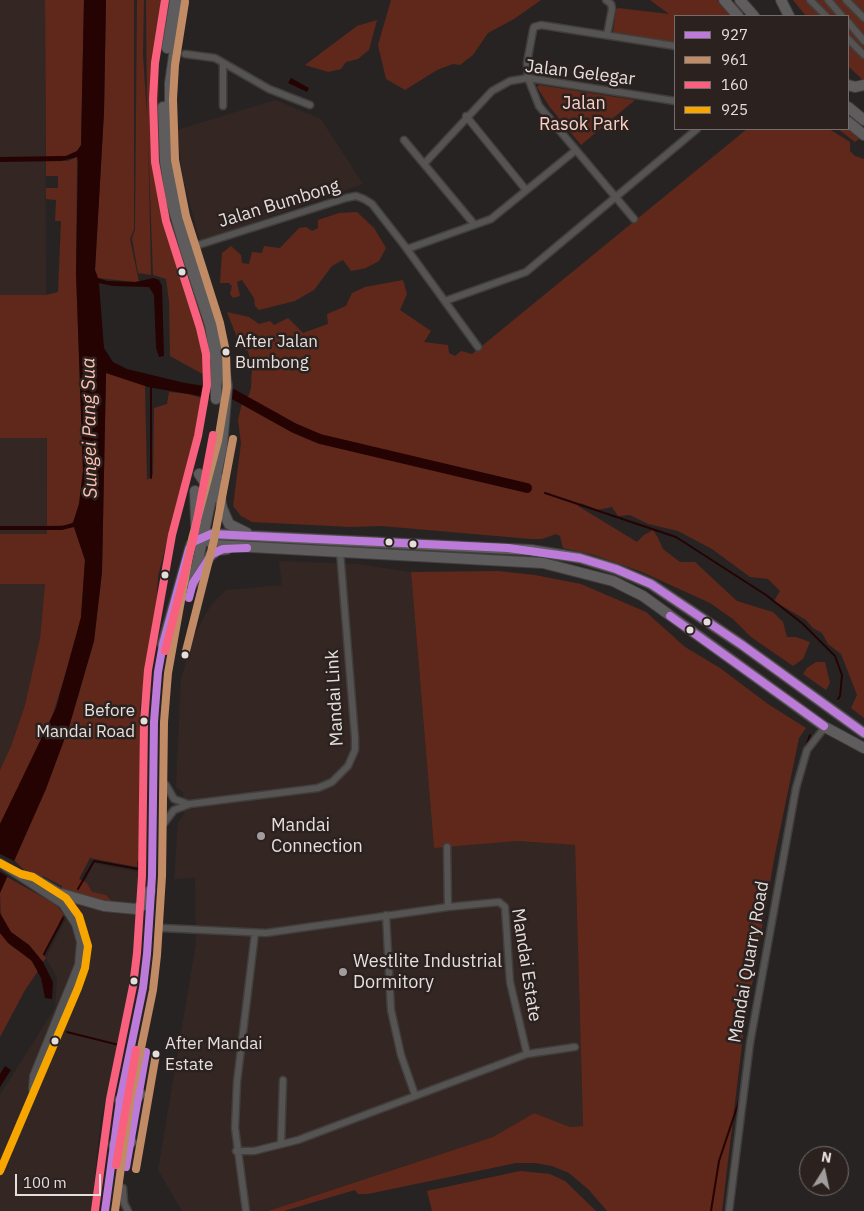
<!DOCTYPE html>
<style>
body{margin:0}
#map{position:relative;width:864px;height:1211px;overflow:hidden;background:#282323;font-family:"IBM Plex Sans",sans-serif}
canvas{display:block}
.legend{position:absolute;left:674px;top:15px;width:175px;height:115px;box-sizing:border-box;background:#2b2220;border:1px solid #756d6c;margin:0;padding:6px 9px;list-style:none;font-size:15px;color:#e4dedd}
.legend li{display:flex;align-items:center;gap:10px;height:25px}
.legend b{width:25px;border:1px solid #756d6c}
.north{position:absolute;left:799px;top:1146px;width:50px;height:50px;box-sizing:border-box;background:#2b2220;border:1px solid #756d6c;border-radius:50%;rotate:10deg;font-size:14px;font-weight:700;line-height:20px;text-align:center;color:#e4dedd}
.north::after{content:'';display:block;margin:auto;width:18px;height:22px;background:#a29d9c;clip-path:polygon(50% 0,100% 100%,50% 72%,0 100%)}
.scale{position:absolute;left:15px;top:1174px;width:86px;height:22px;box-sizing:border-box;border:2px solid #e4dedd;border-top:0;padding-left:6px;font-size:15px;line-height:18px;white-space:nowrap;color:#e4dedd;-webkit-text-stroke:4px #2b2220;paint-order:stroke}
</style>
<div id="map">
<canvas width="864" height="1211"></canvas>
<ul class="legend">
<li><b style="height:6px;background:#bd7bd9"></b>927</li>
<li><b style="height:6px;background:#c18c65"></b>961</li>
<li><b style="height:6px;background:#f8607d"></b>160</li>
<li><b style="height:6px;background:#f7a600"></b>925</li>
</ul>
<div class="north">N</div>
<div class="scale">100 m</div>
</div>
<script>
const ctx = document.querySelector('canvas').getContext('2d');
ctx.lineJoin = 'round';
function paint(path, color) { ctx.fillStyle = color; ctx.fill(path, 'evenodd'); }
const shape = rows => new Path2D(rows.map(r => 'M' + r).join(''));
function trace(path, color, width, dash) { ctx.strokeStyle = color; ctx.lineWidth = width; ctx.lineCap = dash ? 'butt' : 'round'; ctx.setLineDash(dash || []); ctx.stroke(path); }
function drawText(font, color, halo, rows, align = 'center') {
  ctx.font = font + ' "IBM Plex Sans",sans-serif'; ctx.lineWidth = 5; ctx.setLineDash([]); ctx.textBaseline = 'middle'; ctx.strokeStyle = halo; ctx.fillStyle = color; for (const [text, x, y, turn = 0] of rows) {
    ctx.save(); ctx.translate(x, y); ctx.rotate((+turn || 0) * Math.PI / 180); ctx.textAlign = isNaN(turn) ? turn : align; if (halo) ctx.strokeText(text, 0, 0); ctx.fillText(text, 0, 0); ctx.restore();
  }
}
paint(shape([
 [0,0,45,0,47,564,40,638,34,666,25,705,11,746,0,770],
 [275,100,321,119,363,184,200,241,183,179,177,130],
 [279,561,358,564,411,572,434,847,517,841,575,845,583,1126,570,1127,534,1113,493,1137,268,1211,182,1211,158,1170,196,943,195,878,174,879,178,823,184,814,183,792,176,787,181,679,193,637,211,605,226,590,282,585],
 [94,863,138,872,135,953,117,1061,101,1117,91,1211,0,1211,0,1095,55,1008,57,978,46,958]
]), '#342623');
paint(shape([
 [45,0,84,0,81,145,77,151,66,156,46,157],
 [106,0,134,0,134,229,130,239,139,282,135,282,98,278,95,270,104,112],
 [137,0,144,0,143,55,147,115,146,0,165,0,159,46,158,132,164,196,185,294,195,296,208,338,210,367,208,377,170,356,169,301,166,279,153,275,148,136,151,275,138,273,132,238,135,230],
 [391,0,541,0,514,19,488,33,473,55,460,65,453,64,437,70,405,90,386,79,378,45],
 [650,0,717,0,731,16,675,16,675,43,613,33,616,10,618,8,669,14],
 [793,0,864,0,864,81,848,66,848,16,806,16],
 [377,20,369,50,358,59,346,62,341,69,328,72,305,65,357,26],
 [539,85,635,100,581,145,549,106,537,87],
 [848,128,860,138,855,142,838,129],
 [747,129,829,129,850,142,850,151,855,156,864,159,864,718,851,708,857,695,841,654,828,644,822,633,813,628,806,620,774,601,780,591,768,579,750,577,712,549,678,531,648,524,630,515,618,516,612,507,597,510,581,503,578,506,637,542,644,535,653,530,658,538,663,549,680,562,695,562,737,601,773,612,783,622,787,637,796,637,810,642,803,659,793,666,751,637,733,619,710,603,642,572,594,555,563,548,560,536,556,534,542,539,531,539,381,526,350,527,252,522,241,516,233,506,241,443,238,420,242,403,249,395,251,388,252,367,248,351,241,348,227,312,249,317,259,324,270,321,274,325,288,318,303,333,328,324,327,314,346,306,352,293,365,287,403,280,407,294,400,310,431,331,424,342,448,345,449,353,455,356,461,351,472,354],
 [77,157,76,272,83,471,79,504,73,522,68,525,47,526,47,438,0,438,0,295,46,295,58,292,61,221,55,221,56,200,46,199,46,188,58,188,58,176,46,176,46,161,68,161],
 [357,212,374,228,386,248,379,261,366,268,351,271,343,260,332,266,314,290,295,301,259,310,255,306,254,298,242,280,237,282,240,296,233,298,230,294,232,286,229,283,220,283,222,253,231,246,241,255,242,263,249,264,252,252,262,253,264,246,280,248,299,228,306,227,312,231,318,228,318,220,339,213],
 [106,373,145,385,147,480,153,475,154,408,167,404,169,392,189,394,204,399,158,576,156,611,140,707,140,813,143,824,143,860,137,861,137,867,90,858,79,879,87,883,92,892,106,895,113,903,61,891,62,886,43,876,41,879,23,869,14,860,69,727,94,641,102,572],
 [74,527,85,560,81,617,74,647,50,723,0,824,0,770,11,746,25,705,40,638,45,584,0,584,0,534,47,534,47,530],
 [498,571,535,575,581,584,646,612,685,647,720,668,768,704,806,728,799,738,775,854,743,1036,722,1211,607,1211,589,1190,569,1173,552,1166,535,1163,516,1163,368,1194,358,1194,355,1190,284,1211,268,1211,493,1137,534,1113,570,1127,583,1126,575,845,517,841,434,848,411,572],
 [816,662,825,662,830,683,826,690,803,674,807,668],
 [7,877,55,904,64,914,43,954,46,958,43,962,29,945,11,932,1,918,0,893],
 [0,933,13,947,28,956,38,971,25,990,0,1037],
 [520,1171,550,1174,565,1181,596,1211,432,1211,427,1191]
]), '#5f281b');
paint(shape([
 [84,0,106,0,104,112,95,270,98,278,107,281,135,282,154,278,159,280,162,286,164,356,159,357,156,348,154,295,149,287,113,286,99,283,104,348,113,362,127,369,185,383,212,387,211,398,148,387,106,373,102,572,94,641,69,727,46,789,0,893,0,824,56,708,81,617,85,560,74,527,62,530,0,530,0,526,62,526,73,523,79,504,83,471,76,272,78,161,77,157,61,161,0,162,0,157,66,156,77,151,81,145],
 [291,78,309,88,307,92,288,83],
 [0,913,11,932,29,945,43,962,53,982,52,999,45,998,41,978,32,961,8,943,0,933],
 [63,916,64,919,44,956,43,954],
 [5,1066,11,1070,0,1087,0,1074]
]), '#250303');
paint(shape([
 [0,854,16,862,9,877,0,872]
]), '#282323');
trace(shape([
 [204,386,205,379],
 [151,478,151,385],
 [545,493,676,537,766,595,803,624,835,656,842,675,840,696,838,699],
 [805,749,810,735],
 [78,889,94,861,138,869,142,863],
 [67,1032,119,1045],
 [711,1211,719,1161,740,1098]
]), '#250303', 2);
trace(shape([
 [233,394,294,428,320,439,527,488]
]), '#250303', 10);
const minor = shape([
 [606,0,611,4,612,9,607,35],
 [810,0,826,16],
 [828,0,842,16],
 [846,0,864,18],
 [848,22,864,41],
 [848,39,864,55],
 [185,54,215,58,269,89,310,105],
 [223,106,223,63],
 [466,116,526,190],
 [404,140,474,224],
 [424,164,492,91,510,81,528,78,675,101],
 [634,219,539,106,528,78,527,63,533,30,534,27,541,25,675,46],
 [192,247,346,198,356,196,364,199,372,204,404,245,478,347],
 [407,249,491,219,576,150],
 [445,301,526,272,697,129],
 [166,785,174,799,188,804],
 [165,822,174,810,190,804,318,788,332,782,348,766,355,750,355,738,340,551],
 [447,847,448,907],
 [386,915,391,1010,401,1055,415,1095],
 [162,928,266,933,448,907,499,902,505,907,510,982,527,1054],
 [281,1144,283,1080],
 [236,1151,254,1151,298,1140,527,1054,575,1047],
 [123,1188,124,1203,128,1211],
 [246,1211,235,1128,237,1082,255,933],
 [729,1211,750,1043,796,788,807,750,825,727]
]);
const tertiary = shape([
 [0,863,63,904,76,924,81,942,79,965,34,1076,33,1089],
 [22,875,33,877,62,894]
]);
const primary = shape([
 [182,0,170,83,170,117,173,159,183,216,217,322,227,386,222,447,193,583],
 [724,0,738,16],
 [740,0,754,16],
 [781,0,789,16],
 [167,48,175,0],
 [848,85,855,87,864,85],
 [163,107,165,161,171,200,185,249,210,325,216,363,216,399],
 [848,107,864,120],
 [848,122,864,135],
 [199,474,204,481,211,483,217,476],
 [217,483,222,508,229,524,247,533],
 [195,491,196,525,204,538,215,545,543,563,613,581,643,596,825,727,864,748],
 [199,574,210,556,218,550,227,549],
 [163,644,191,545,211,534,531,550,580,558,616,569,651,584,742,645,864,733],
 [62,894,104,906,136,909,145,904,150,891],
 [120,1100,124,1106,130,1107,140,1094],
 [114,1145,123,1135,128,1137,131,1142]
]);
trace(minor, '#413e3e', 9);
trace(tertiary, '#413e3e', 10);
trace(primary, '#413e3e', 12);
trace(minor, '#565353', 6);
trace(tertiary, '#565353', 8);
trace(primary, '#5e5c5c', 10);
trace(shape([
 [189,598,193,583,212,554,223,549,247,548],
 [670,616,824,726],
 [126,1167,146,1052],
 [105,1211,120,1100,143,988,147,954,152,876,154,722,158,672,163,644,189,549,193,542,211,534,508,548,580,558,616,569,651,584,742,645,864,733]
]), '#bd7bd9', 8);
trace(shape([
 [185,655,214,540,233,439],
 [136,1169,156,1054],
 [115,1211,130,1102,153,990,157,955,162,876,164,722,168,673,192,539,218,441,227,387,226,352,220,323,186,216,175,160,173,99,175,65,185,2]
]), '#c18c65', 8);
trace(shape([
 [165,651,194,536,213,435],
 [116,1165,136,1050],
 [95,1210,110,1099,133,986,137,953,142,876,144,722,148,670,172,535,198,436,207,385,206,354,200,328,166,221,155,162,153,99,155,63,165,0]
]), '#f8607d', 8);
trace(shape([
 [0,863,21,874,33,877,66,898,79,916,88,946,85,968,78,988,0,1171]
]), '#f7a600', 8);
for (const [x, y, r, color] of [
 [182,272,4.5,"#e4dedd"],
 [226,352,4.5,"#e4dedd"],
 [389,542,4.5,"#e4dedd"],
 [413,544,4.5,"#e4dedd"],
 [165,575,4.5,"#e4dedd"],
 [707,622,4.5,"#e4dedd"],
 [690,630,4.5,"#e4dedd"],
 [185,655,4.5,"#e4dedd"],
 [144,721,4.5,"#e4dedd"],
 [261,836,5,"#a29d9c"],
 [343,972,5,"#a29d9c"],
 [134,981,4.5,"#e4dedd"],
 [55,1041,4.5,"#e4dedd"],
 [156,1054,4.5,"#e4dedd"]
]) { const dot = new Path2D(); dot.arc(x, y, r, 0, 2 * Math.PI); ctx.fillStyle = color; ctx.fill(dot); trace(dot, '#2b2220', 2); }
drawText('17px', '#e4dedd', '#2b2220', [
 ["After Jalan",235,342],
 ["Bumbong",235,363],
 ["Before",135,711,"right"],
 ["Mandai Road",135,732,"right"],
 ["After Mandai",165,1044],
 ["Estate",165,1065]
], 'left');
drawText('18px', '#e4dedd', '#2b2220', [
 ["Jalan Gelegar",580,73,7],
 ["Jalan Bumbong",279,204,-17],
 ["Mandai Link",335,698,-93],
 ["Mandai Quarry Road",749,962,-80],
 ["Mandai Estate",526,965,81]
]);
drawText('18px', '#fad0c5', '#2b2220', [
 ["Jalan",584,104],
 ["Rasok Park",584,125]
]);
drawText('18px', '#e4dedd', '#2b2220', [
 ["Mandai",271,826],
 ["Connection",271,847],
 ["Westlite Industrial",353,962],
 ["Dormitory",353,983]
], 'left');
drawText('italic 19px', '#fec1b1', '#2b2220', [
 ["Sungei Pang Sua",90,428,-91]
]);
</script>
